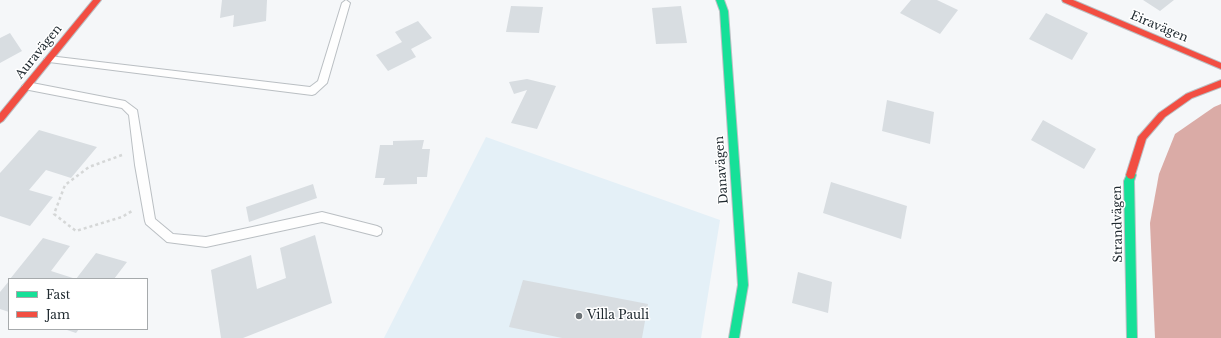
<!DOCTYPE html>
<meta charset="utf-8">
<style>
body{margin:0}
#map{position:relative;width:1221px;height:338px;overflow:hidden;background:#f5f7f9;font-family:"Libre Baskerville",serif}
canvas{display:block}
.legend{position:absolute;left:8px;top:278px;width:140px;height:52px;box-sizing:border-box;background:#fff;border:1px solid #a6aaac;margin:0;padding:5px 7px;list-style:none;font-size:12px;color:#202a30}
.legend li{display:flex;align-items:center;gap:8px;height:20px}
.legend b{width:20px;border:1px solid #a6aaac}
</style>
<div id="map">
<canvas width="1221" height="338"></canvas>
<ul class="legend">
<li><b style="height:5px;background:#16e098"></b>Fast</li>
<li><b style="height:5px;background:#f24e42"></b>Jam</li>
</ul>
</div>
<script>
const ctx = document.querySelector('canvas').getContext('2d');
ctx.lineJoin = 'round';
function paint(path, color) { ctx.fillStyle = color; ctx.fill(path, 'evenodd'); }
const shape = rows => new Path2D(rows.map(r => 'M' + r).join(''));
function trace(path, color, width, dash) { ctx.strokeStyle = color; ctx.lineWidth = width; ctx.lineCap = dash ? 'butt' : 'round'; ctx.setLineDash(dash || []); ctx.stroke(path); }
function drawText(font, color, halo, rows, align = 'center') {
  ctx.font = font + ' "Libre Baskerville",serif'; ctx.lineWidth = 3; ctx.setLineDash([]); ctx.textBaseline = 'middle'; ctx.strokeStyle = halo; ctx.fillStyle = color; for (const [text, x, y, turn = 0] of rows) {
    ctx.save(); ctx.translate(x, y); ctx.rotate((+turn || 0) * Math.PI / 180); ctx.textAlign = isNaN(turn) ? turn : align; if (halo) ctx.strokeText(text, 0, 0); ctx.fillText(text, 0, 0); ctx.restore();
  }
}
paint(shape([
 [486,137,720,220,701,338,384,338]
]), '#e4f0f7');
paint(shape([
 [1221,104,1221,338,1155,338,1150,223,1159,174,1175,134,1214,107]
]), '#daaba6');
paint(shape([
 [222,0,267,0,266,21,233,27,234,15,220,18],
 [911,0,937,0,958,10,940,34,900,13],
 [1143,0,1174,0,1160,11],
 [511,6,543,7,539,33,506,32],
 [681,6,687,43,656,44,652,8],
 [1046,13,1088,33,1072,60,1029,39],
 [418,21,432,38,411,49,416,57,388,71,376,55,402,42,395,32],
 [10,33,22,51,0,63,0,38],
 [527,79,556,86,537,129,511,123,527,90,514,94,509,82],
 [887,100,934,112,930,144,882,131],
 [1043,120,1096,149,1084,169,1031,140],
 [39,130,97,147,71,178,46,170,29,190,53,197,30,226,0,216,0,173],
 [424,140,422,149,430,149,427,177,417,177,417,184,383,185,385,178,375,178,380,145,393,145,393,141],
 [831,182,907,206,901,239,823,213],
 [313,184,317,198,249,222,246,207],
 [315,235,332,303,243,338,221,338,211,270,251,255,257,289,286,278,280,248],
 [43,238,70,246,51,271,76,279,10,279],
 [96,253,127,262,114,279,76,279],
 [798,272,832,282,828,313,792,303],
 [523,280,648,304,642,338,562,338,509,327],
 [9,281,9,312,0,309,0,292],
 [64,329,79,329,76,333]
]), '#d8dde1');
const lane = shape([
 [346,0,350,3,327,83,315,94,312,95,49,62,44,59,49,56,310,87,318,81,342,3,346,0],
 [27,82,125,101,137,110,155,219,173,234,206,237,322,212,377,226,381,228,382,231,381,234,377,236,322,222,206,247,167,242,146,224,145,221,135,165,129,115,122,108,24,89,22,86,27,82]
]);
const fast = shape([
 [716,0,724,0,728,11,748,285,739,338,729,338,738,285,720,11,716,0],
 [1131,171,1134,172,1136,175,1134,181,1137,338,1127,338,1124,181,1128,172,1131,171]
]);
const jam = shape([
 [93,0,101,0,3,121,0,123,0,113,93,0],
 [1062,0,1073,0,1221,63,1221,69,1063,2,1062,0],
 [1221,80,1221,87,1192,98,1165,117,1146,139,1134,178,1131,179,1128,178,1126,175,1138,137,1159,113,1186,94,1221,80]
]);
trace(lane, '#babfc3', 2);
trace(fast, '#babfc3', 2);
trace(jam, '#babfc3', 2);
trace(shape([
 [122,155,89,167,65,185,54,214,76,231,122,217,132,211]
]), '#d5d7d7', 2.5, [3, 3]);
paint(lane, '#fefefe');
paint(fast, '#16e098');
paint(jam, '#f24e42');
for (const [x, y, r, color] of [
 [579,316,4,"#6b7276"]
]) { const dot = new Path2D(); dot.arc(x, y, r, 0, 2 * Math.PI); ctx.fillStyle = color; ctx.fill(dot); trace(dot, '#fff', 1.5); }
drawText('12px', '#202a30', '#fff', [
 ["Eiravägen",1159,27,23],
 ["Auravägen",39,52,-51],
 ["Danavägen",722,170,-94],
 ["Strandvägen",1118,224,-91]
]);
drawText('12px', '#202a30', '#fff', [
 ["Villa Pauli",587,316]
], 'left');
</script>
